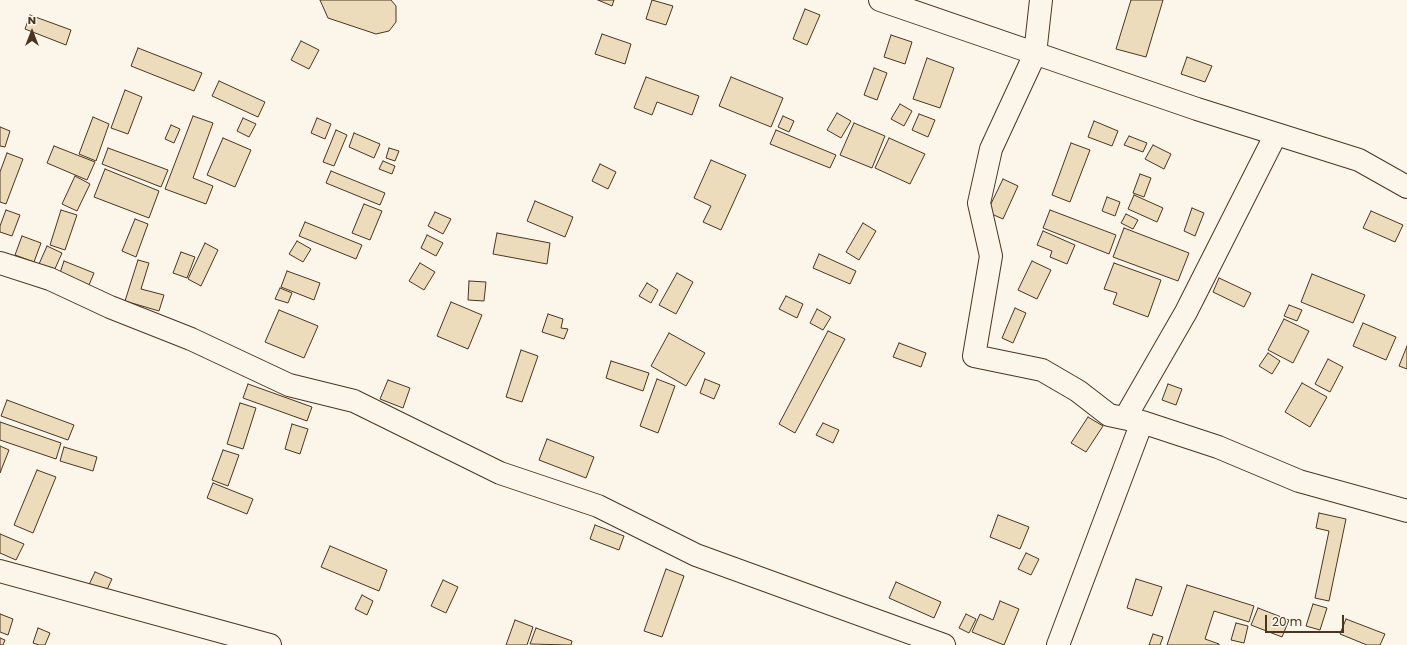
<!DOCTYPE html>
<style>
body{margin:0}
#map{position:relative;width:1407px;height:645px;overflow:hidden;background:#fbf6e9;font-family:Poppins,sans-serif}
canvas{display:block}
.north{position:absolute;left:12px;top:12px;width:40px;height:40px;-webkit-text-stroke:3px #fbf6e9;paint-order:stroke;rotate:0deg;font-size:11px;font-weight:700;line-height:16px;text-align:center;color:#4a3520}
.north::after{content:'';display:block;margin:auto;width:14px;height:18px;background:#4a3520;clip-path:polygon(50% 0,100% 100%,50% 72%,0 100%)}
.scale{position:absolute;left:1265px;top:615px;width:79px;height:18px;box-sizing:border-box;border:2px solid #4a3520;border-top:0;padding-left:5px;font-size:12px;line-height:14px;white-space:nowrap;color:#4a3520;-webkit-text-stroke:3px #fbf6e9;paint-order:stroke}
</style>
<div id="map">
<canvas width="1407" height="645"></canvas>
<div class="north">N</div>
<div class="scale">20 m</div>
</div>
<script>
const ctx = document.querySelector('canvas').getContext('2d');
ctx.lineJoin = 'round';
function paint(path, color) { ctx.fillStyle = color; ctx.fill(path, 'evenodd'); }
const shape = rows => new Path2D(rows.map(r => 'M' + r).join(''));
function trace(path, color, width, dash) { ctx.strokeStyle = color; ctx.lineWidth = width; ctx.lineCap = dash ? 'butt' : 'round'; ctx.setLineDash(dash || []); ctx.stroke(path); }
const building = shape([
 [320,0,391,0,396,6,396,22,389,31,376,34,328,18,320,0],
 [598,0,614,0,612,6,598,0],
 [652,0,673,6,666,25,646,19,652,0],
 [1131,0,1163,0,1146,57,1116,49,1131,0],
 [805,9,820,15,807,45,793,39,805,9],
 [30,15,71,30,66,45,25,29,30,15],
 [602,34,631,44,625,64,595,54,602,34],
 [891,35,912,42,905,64,884,57,891,35],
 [301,41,319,50,309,69,291,60,301,41],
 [138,48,202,73,194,91,131,66,138,48],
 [1187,57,1212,66,1205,82,1181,74,1187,57],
 [927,58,954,68,940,108,913,99,927,58],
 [874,68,887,73,877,100,864,95,874,68],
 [646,77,699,96,692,115,657,102,652,115,634,108,646,77],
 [731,77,783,98,771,127,719,106,731,77],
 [219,81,265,102,258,117,212,96,219,81],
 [125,90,142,97,128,134,111,128,125,90],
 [900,104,912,111,904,126,891,119,900,104],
 [837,113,851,121,841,138,827,130,837,113],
 [919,114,935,120,928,137,912,130,919,114],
 [193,116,213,123,193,178,213,186,206,204,165,189,193,116],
 [783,116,794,121,789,132,778,127,783,116],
 [93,117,109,124,96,161,79,154,93,117],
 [243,118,256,124,249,137,237,131,243,118],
 [317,118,331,124,325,139,311,133,317,118],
 [1094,121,1118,131,1112,146,1088,137,1094,121],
 [854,123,885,136,872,168,840,155,854,123],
 [171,125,180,129,174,143,165,139,171,125],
 [0,127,10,131,5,147,0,146,0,127],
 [336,130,347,135,334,166,323,162,336,130],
 [776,130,836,155,830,168,770,144,776,130],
 [354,133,380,144,374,158,349,147,354,133],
 [1129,136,1147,143,1143,152,1124,145,1129,136],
 [223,138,251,150,235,187,207,175,223,138],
 [889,138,925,154,910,184,875,168,889,138],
 [1071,143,1090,150,1070,202,1052,195,1071,143],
 [1153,145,1171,154,1164,169,1145,159,1153,145],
 [54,146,95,162,87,180,47,163,54,146],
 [108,148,168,170,161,187,102,164,108,148],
 [389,148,399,151,395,161,386,158,389,148],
 [7,153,23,159,6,204,0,202,0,172,7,153],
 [711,160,746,175,721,230,703,222,711,206,694,198,711,160],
 [383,161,395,166,392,174,379,169,383,161],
 [600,164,616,172,608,189,592,181,600,164],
 [105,169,159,191,149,218,94,197,105,169],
 [331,171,385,193,380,205,326,183,331,171],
 [1140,174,1151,178,1144,197,1133,193,1140,174],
 [75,176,90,184,77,211,62,204,75,176],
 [1003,179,1018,186,1003,219,987,212,1003,179],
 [1134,195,1163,208,1157,222,1128,209,1134,195],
 [1107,197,1120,202,1115,216,1102,211,1107,197],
 [535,201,573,217,565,237,527,221,535,201],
 [364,204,382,211,370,240,352,233,364,204],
 [1192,208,1204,213,1195,236,1184,231,1192,208],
 [6,210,20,215,12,236,0,232,0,226,6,210],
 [61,210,77,215,65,250,50,245,61,210],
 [1050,210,1116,235,1109,254,1043,228,1050,210],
 [1371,211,1403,225,1395,242,1363,228,1371,211],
 [435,212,451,219,443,234,428,226,435,212],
 [1126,214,1138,220,1133,229,1121,223,1126,214],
 [135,219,148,224,136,257,122,251,135,219],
 [305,222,362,245,356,259,299,236,305,222],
 [863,223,876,231,859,260,846,252,863,223],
 [1124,228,1189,253,1178,281,1113,257,1124,228],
 [1043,231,1075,245,1067,264,1050,257,1052,251,1037,245,1043,231],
 [497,233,550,243,547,264,493,254,497,233],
 [427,235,443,243,436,256,421,248,427,235],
 [22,236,41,243,34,262,15,255,22,236],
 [297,241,311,249,303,262,289,254,297,241],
 [205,243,218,250,201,286,188,279,205,243],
 [47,246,62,253,54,271,39,264,47,246],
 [181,252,195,257,187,278,173,273,181,252],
 [819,254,856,271,850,284,813,268,819,254],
 [138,260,149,263,141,289,164,295,159,311,125,301,138,260],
 [64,261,94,273,89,285,60,273,64,261],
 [1032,261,1051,270,1037,299,1018,290,1032,261],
 [420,263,435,272,424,290,409,281,420,263],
 [1114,263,1161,280,1148,317,1113,304,1117,293,1104,289,1114,263],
 [287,271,320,283,314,300,281,287,287,271],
 [677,273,693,282,676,314,659,305,677,273],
 [1312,274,1365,295,1353,323,1301,302,1312,274],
 [1219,278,1251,293,1244,307,1213,292,1219,278],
 [469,281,486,282,484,301,468,300,469,281],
 [647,283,658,290,651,303,639,296,647,283],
 [280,288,292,293,288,303,275,299,280,288],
 [786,296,803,304,797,318,779,309,786,296],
 [451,302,482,315,468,349,437,336,451,302],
 [1289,305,1302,310,1297,321,1284,316,1289,305],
 [1015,308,1026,313,1013,343,1002,338,1015,308],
 [817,309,831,317,823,330,810,323,817,309],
 [279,310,318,326,304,358,265,342,279,310],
 [548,314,563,319,561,328,568,329,564,339,542,332,548,314],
 [1284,319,1309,331,1293,363,1268,350,1284,319],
 [1363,323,1396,337,1386,360,1353,346,1363,323],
 [828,331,845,339,795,433,779,424,828,331],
 [669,333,705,353,686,386,651,366,669,333],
 [899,343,926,353,921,367,893,357,899,343],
 [1407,346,1407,369,1399,366,1407,346],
 [521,350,538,356,522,402,506,397,521,350],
 [1268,353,1280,361,1272,374,1259,366,1268,353],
 [1328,359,1343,367,1330,392,1315,384,1328,359],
 [611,361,649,373,643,391,606,378,611,361],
 [657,379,675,386,658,433,640,426,657,379],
 [705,379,720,385,714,399,700,393,705,379],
 [388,380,410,388,403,408,380,399,388,380],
 [1302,383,1327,397,1310,427,1285,412,1302,383],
 [248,384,312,407,307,421,243,398,248,384],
 [1168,384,1182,389,1176,405,1162,400,1168,384],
 [7,400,74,425,68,440,1,416,7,400],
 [240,403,256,408,243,449,227,444,240,403],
 [1088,417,1103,426,1086,452,1071,443,1088,417],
 [0,422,61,443,56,459,0,440,0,422],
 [823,423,839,430,833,443,816,435,823,423],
 [292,424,308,429,300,454,285,449,292,424],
 [547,439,594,457,586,478,539,460,547,439],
 [0,446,9,450,0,473,0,446],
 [64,447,97,457,93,471,60,461,64,447],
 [223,450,239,455,228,486,212,480,223,450],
 [37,470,56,477,33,533,14,525,37,470],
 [213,483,253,499,247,514,207,498,213,483],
 [1319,513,1346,519,1329,601,1315,598,1329,531,1316,528,1319,513],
 [998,515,1029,527,1020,549,990,537,998,515],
 [595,525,624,536,619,550,590,539,595,525],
 [0,534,24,544,16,560,0,553,0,534],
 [330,546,387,570,379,591,321,567,330,546],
 [1026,553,1039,559,1031,575,1018,569,1026,553],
 [666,569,684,576,662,637,644,631,666,569],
 [95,572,112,579,105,594,88,587,95,572],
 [1136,579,1162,587,1152,616,1127,608,1136,579],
 [443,580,458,587,446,613,431,606,443,580],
 [896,582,941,602,934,618,889,598,896,582],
 [1187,585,1254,606,1249,622,1214,611,1205,639,1219,644,1219,645,1167,645,1187,585],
 [362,595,373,601,367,615,355,609,362,595],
 [1000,601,1019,609,1004,645,972,632,980,614,993,620,1000,601],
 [1313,604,1327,608,1320,630,1306,626,1313,604],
 [1258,608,1289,620,1282,637,1251,625,1258,608],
 [0,614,13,619,8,635,0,632,0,614],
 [966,614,976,619,969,633,959,628,966,614],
 [1346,619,1385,634,1380,645,1367,645,1340,634,1346,619],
 [515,620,533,627,527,645,506,645,515,620],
 [1236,623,1248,626,1244,643,1231,640,1236,623],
 [38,628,50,633,45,645,39,645,33,643,38,628],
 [536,628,572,641,571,645,530,644,536,628],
 [1153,634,1163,637,1160,645,1149,645,1153,634],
 [0,638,5,640,3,645,0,645,0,638]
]);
paint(building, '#ecdcbc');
trace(building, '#4a3520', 1);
const minor = shape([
 [880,0,1197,109,1359,160,1407,187],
 [1041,0,1035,54,991,149,979,203,991,256,974,356,1042,370,1078,391,1109,415,1142,422],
 [0,263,50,279,110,307,191,339,289,385,354,401,500,473,598,506,696,555,944,645],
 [1125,418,1186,312,1276,134],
 [0,571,270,645],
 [1058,645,1142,422,1218,447,1299,481,1407,511]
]);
trace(minor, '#4a3520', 24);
trace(minor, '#fbf6e9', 22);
</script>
